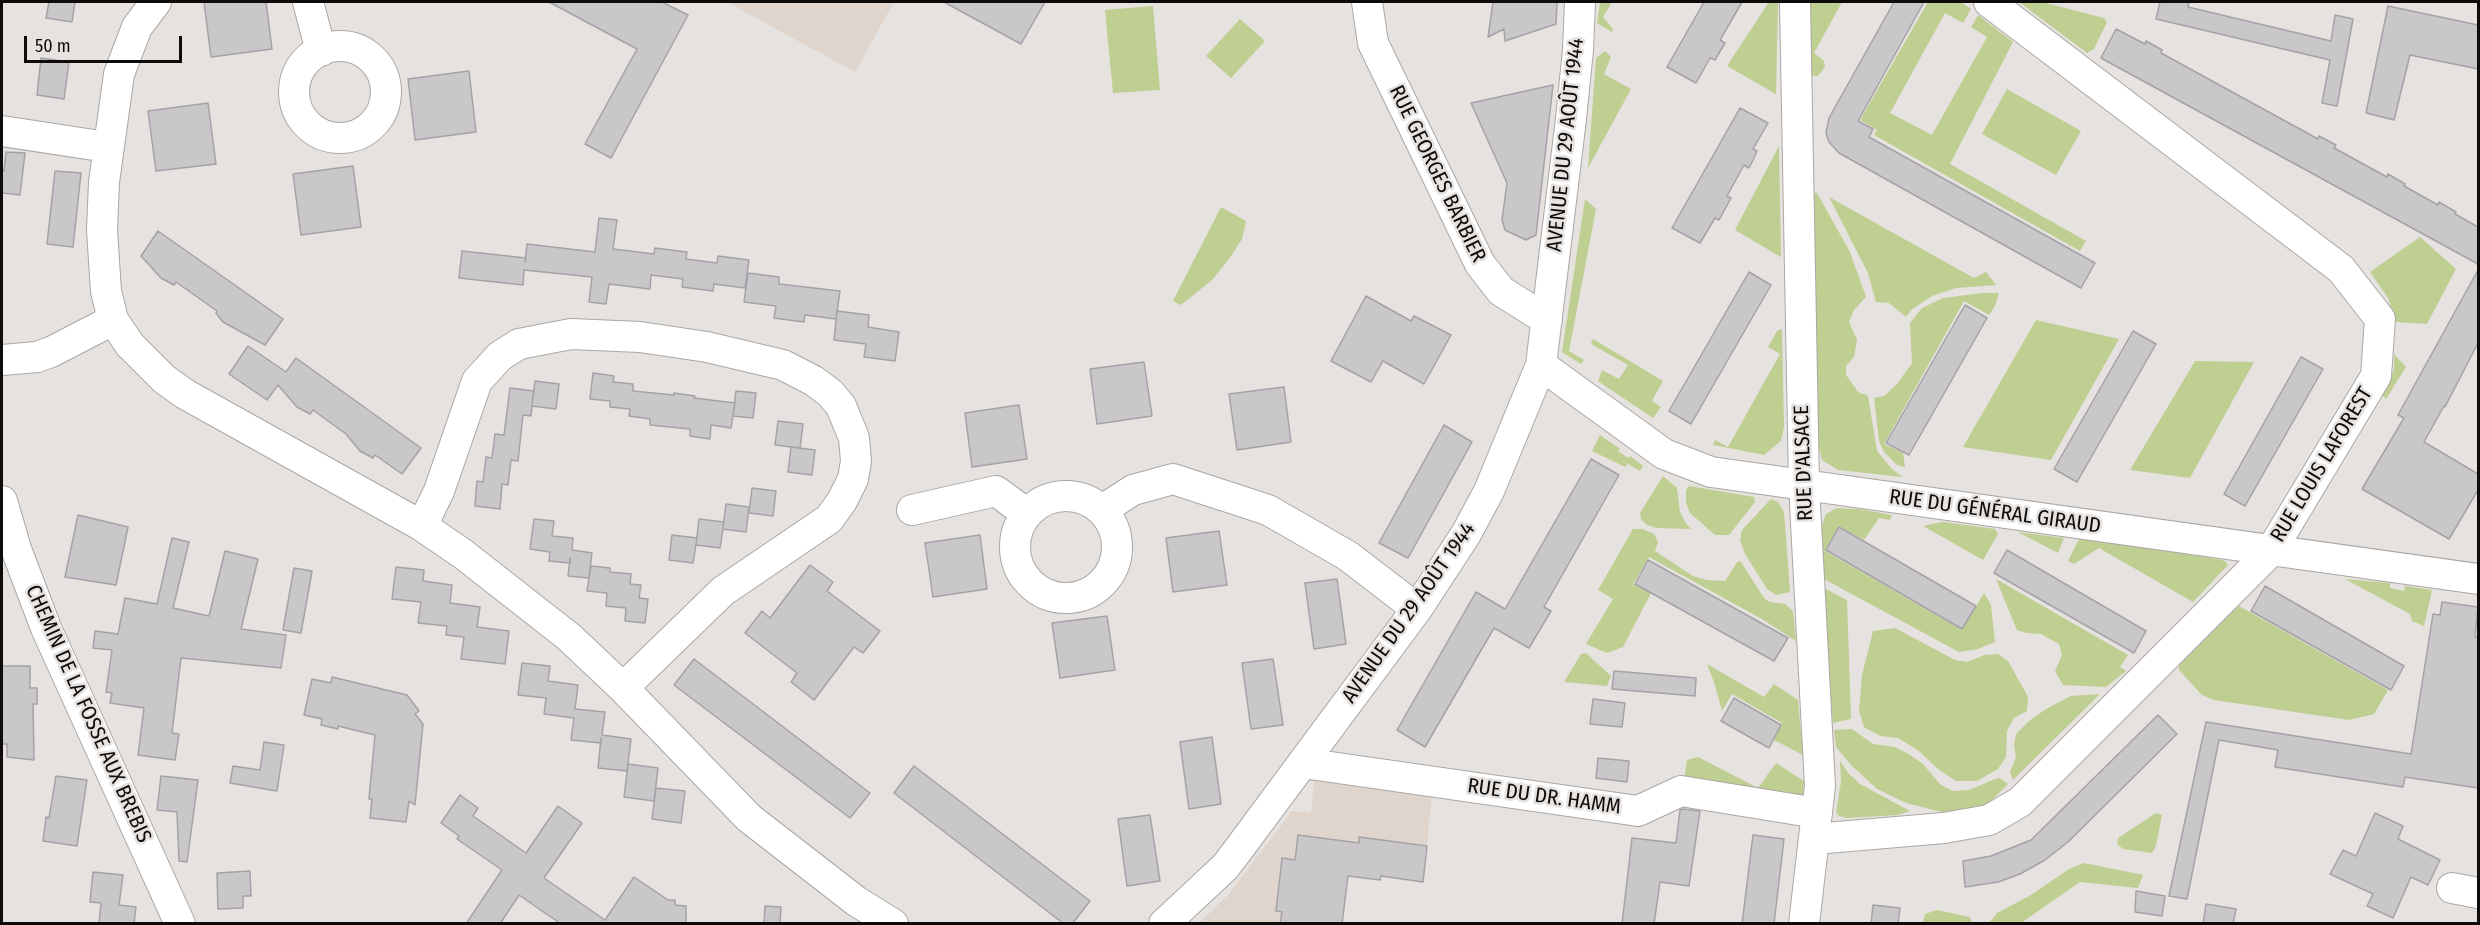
<!DOCTYPE html>
<meta charset="utf-8">
<style>
body{margin:0}
#map{position:relative;width:2480px;height:925px;overflow:hidden;background:#e6e2df;font-family:"Fira Sans Condensed",sans-serif}
canvas{display:block}
.frame{position:absolute;inset:0;border:3px solid #0e0c0b;pointer-events:none}
.scale{position:absolute;left:24px;top:36px;width:158px;height:27px;box-sizing:border-box;border:3px solid #0e0c0b;border-top:0;padding-left:8px;font-size:18px;line-height:21px;white-space:nowrap;color:#0e0c0b;-webkit-text-stroke:4px #e6e2df;paint-order:stroke}
</style>
<div id="map">
<canvas width="2480" height="925"></canvas>
<div class="frame"></div>
<div class="scale">50 m</div>
</div>
<script>
const ctx = document.querySelector('canvas').getContext('2d');
ctx.lineJoin = 'round';
function paint(path, color) { ctx.fillStyle = color; ctx.fill(path, 'evenodd'); }
const shape = rows => new Path2D(rows.map(r => 'M' + r).join(''));
function trace(path, color, width, dash) { ctx.strokeStyle = color; ctx.lineWidth = width; ctx.lineCap = dash ? 'butt' : 'round'; ctx.setLineDash(dash || []); ctx.stroke(path); }
function drawText(font, color, halo, rows, align = 'center') {
  ctx.font = font + ' "Fira Sans Condensed",sans-serif'; ctx.lineWidth = 5; ctx.setLineDash([]); ctx.textBaseline = 'middle'; ctx.strokeStyle = halo; ctx.fillStyle = color; for (const [text, x, y, turn = 0] of rows) {
    ctx.save(); ctx.translate(x, y); ctx.rotate((+turn || 0) * Math.PI / 180); ctx.textAlign = isNaN(turn) ? turn : align; if (halo) ctx.strokeText(text, 0, 0); ctx.fillText(text, 0, 0); ctx.restore();
  }
}
paint(shape([
 [727,2,840,3,894,2,855,72],
 [1314,781,1432,793,1423,882,1381,876,1380,880,1348,876,1342,923,1198,924,1228,895,1292,811,1311,813]
]), '#dfd5cc');
paint(shape([
 [1600,2,1612,2,1603,17,1613,29,1612,32,1597,23],
 [1769,2,1778,2,1776,94,1727,66],
 [1809,2,1842,2,1814,53,1824,61,1825,67,1818,76,1808,75],
 [1928,2,1961,2,1971,9,1963,23,1945,13,1890,113,1932,135,1987,37,1971,27,1978,15,2013,42,1950,164,2086,241,2080,251,1874,135,1877,130,1860,120],
 [2019,2,2042,2,2104,18,2107,22,2094,49,2087,53],
 [1153,6,1160,90,1113,93,1105,10],
 [1240,19,1265,41,1231,78,1206,56],
 [1605,51,1611,57,1604,74,1631,89,1588,168,1596,58],
 [2007,89,2081,131,2056,175,1982,134],
 [1779,146,1781,257,1735,230],
 [1812,193,1817,193,1850,252,1866,297,1854,310,1849,322,1857,340,1854,357,1846,366,1846,375,1858,392,1868,396,1877,451,1892,469,1903,477,1838,470,1822,460,1818,443],
 [1829,197,1974,278,1986,272,1996,285,1956,288,1932,296,1911,310,1906,317,1889,303,1876,302,1868,273],
 [1585,199,1596,209,1569,351,1584,360,1581,364,1562,352],
 [1221,207,1246,221,1242,239,1229,259,1212,280,1181,305,1173,301],
 [2420,237,2456,269,2427,324,2396,322,2388,298,2370,272],
 [1982,293,1999,293,1995,306,1989,315,1964,301,1884,444,1903,453,1905,467,1897,465,1884,452,1879,441,1874,398,1884,396,1897,384,1912,363,1910,323,1922,308,1943,298],
 [2036,320,2119,339,2051,460,1963,447],
 [1782,329,1784,427,1781,441,1764,455,1713,445,1715,440,1728,447,1780,354,1768,347,1777,331],
 [1593,339,1663,381,1652,401,1661,407,1653,418,1598,381,1602,370,1619,379,1628,365,1591,344],
 [2394,354,2406,367,2386,399,2382,395,2394,370],
 [2195,361,2254,362,2190,478,2130,470],
 [1600,435,1620,449,1618,451,1628,458,1630,456,1643,466,1640,471,1628,464,1625,467,1592,451],
 [1663,476,1677,488,1680,512,1685,522,1691,529,1657,528,1647,525,1641,519,1640,513],
 [1689,486,1754,497,1755,502,1729,535,1715,535,1690,513,1686,503,1686,490],
 [1771,499,1778,502,1784,512,1790,592,1776,595,1767,589,1745,554,1740,540,1742,530],
 [1836,508,1859,509,1892,515,1890,520,1879,518,1864,540,1839,526,1825,551,1962,630,1984,593,1991,605,1995,642,1978,649,1959,652,1822,578,1820,531,1826,514],
 [1943,522,1995,529,1998,534,1983,560,1923,526],
 [1633,529,1643,529,1654,534,1658,542,1655,551,1693,576,1707,580,1725,581,1738,561,1741,562,1764,598,1770,602,1785,604,1793,611,1796,641,1762,619,1649,557,1633,584,1651,593,1623,647,1607,653,1586,644,1613,599,1598,590],
 [2018,532,2064,538,2058,553],
 [2080,537,2217,559,2225,561,2228,565,2193,602,2099,548,2074,564,2068,561],
 [1996,579,2128,655,2120,667,2126,671,2106,687,2063,685,2055,671,2062,655,2059,644,2041,634,2026,633,2017,630],
 [2345,579,2390,583,2390,588,2404,591,2405,586,2432,590,2424,626,2412,621,2410,614],
 [1820,586,1847,600,1851,719,1833,723],
 [2239,606,2388,690,2374,714,2349,720,2214,700,2202,695,2179,670,2179,657],
 [1895,628,1955,660,1968,662,1984,655,1998,654,2008,661,2028,697,2027,711,2014,718,2007,731,2006,757,1998,769,1977,781,1956,781,1938,769,1919,751,1898,738,1880,736,1864,727,1859,711,1862,675,1873,631],
 [1586,653,1611,676,1607,686,1564,682,1581,654],
 [1707,664,1764,697,1774,684,1798,700,1803,755,1774,740,1782,723,1732,694,1722,711,1714,682],
 [2100,694,2013,780,2010,771,2016,758,2014,745,2016,734,2029,721,2046,709,2071,696],
 [1852,729,1873,744,1895,747,1907,753,1922,763,1941,785,1953,791,1969,790,1995,779,2000,778,2008,784,1988,804,1946,813,1906,803,1877,789,1851,765,1836,747,1834,730],
 [1698,757,1758,788,1776,763,1804,781,1800,825,1681,803,1687,760],
 [1840,761,1849,774,1860,784,1910,811,1898,815,1847,818,1839,816,1836,812,1841,782],
 [2156,813,2162,815,2156,846,2152,853,2123,849,2117,844,2118,838],
 [2084,863,2143,875,2138,888,2080,882,2021,923,1989,923,1997,913,2031,895,2069,869],
 [1937,910,1970,917,1972,923,1923,923,1925,914]
]), '#bfce91');
const building = shape([
 [49,2,75,2,72,22,46,18,49,2],
 [204,2,266,2,272,49,211,57,204,2],
 [549,2,662,2,688,15,611,158,585,144,637,49,549,2],
 [944,2,1045,2,1021,44,944,2],
 [1493,2,1557,2,1556,24,1505,41,1504,29,1488,37,1493,2],
 [1704,2,1742,2,1720,40,1725,43,1715,60,1710,58,1696,83,1667,67,1704,2],
 [1894,2,1924,2,1858,121,1873,129,1869,137,2095,263,2081,288,1839,153,1829,142,1826,133,1829,118,1894,2],
 [2160,2,2189,2,2188,7,2331,41,2335,15,2353,19,2337,106,2322,103,2330,60,2156,19,2160,2],
 [2388,6,2478,25,2478,69,2410,55,2394,120,2366,113,2388,6],
 [2116,29,2145,44,2146,41,2162,50,2161,53,2318,139,2319,136,2336,145,2334,148,2387,177,2388,174,2405,184,2404,186,2438,205,2439,202,2456,212,2455,214,2478,227,2478,264,2101,58,2116,29],
 [41,58,69,62,64,99,37,95,41,58],
 [469,71,476,132,415,140,408,79,469,71],
 [1553,85,1536,235,1526,240,1505,230,1502,220,1507,183,1471,103,1553,85],
 [208,103,216,164,156,171,148,111,208,103],
 [1740,108,1768,123,1753,149,1757,151,1753,160,1749,168,1744,165,1727,196,1731,198,1719,220,1715,218,1700,243,1672,228,1740,108],
 [6,152,25,153,20,195,2,193,2,171,4,171,6,152],
 [353,166,361,227,301,235,293,174,353,166],
 [55,171,81,173,73,247,47,244,55,171],
 [599,218,617,220,613,249,654,254,655,248,687,252,686,259,717,263,718,256,749,260,745,288,714,284,713,291,682,287,683,279,651,275,650,289,609,284,606,304,589,302,592,277,524,270,523,285,459,278,462,251,526,258,525,262,527,244,595,252,599,218],
 [158,231,283,319,265,345,223,322,216,313,217,311,176,282,174,285,161,278,141,256,158,231],
 [2478,270,2478,343,2445,407,2444,406,2424,442,2478,474,2478,490,2449,539,2362,489,2404,418,2398,415,2478,270],
 [1749,272,1771,285,1691,424,1669,411,1749,272],
 [748,273,779,277,779,284,840,291,836,319,805,315,804,322,774,318,776,306,744,302,748,273],
 [1366,296,1411,321,1414,316,1451,335,1424,384,1383,361,1371,382,1331,361,1366,296],
 [1965,305,1987,318,1909,455,1886,443,1965,305],
 [837,311,869,315,868,327,899,332,895,361,864,357,866,344,834,340,837,311],
 [2133,331,2156,344,2077,482,2054,469,2133,331],
 [248,346,286,372,296,358,421,448,402,474,375,455,373,458,360,451,346,434,313,410,310,414,297,407,278,385,267,400,229,374,248,346],
 [2301,357,2323,369,2245,506,2224,494,2301,357],
 [1144,362,1152,416,1097,424,1090,369,1144,362],
 [593,373,614,376,613,382,633,384,633,391,674,395,674,393,695,396,694,398,735,403,731,428,711,425,710,439,690,436,690,429,650,425,650,419,629,416,630,409,610,407,610,401,590,399,593,373],
 [535,381,559,384,556,409,532,406,531,416,523,415,518,461,511,460,508,485,502,484,500,509,475,506,477,481,483,482,486,457,492,458,495,434,504,435,510,388,534,391,532,404,535,381],
 [1284,387,1291,442,1237,450,1229,394,1284,387],
 [736,391,756,393,753,418,733,416,736,391],
 [1019,405,1027,459,972,467,965,413,1019,405],
 [778,421,803,424,800,448,775,445,778,421],
 [1444,425,1472,442,1408,558,1379,543,1444,425],
 [791,447,815,450,812,475,788,472,791,447],
 [1591,459,1619,475,1544,607,1551,611,1529,648,1494,628,1425,747,1397,730,1476,592,1505,609,1591,459],
 [752,488,776,491,773,516,749,513,752,488],
 [726,504,749,507,746,532,723,529,720,548,696,545,699,519,724,522,723,527,726,504],
 [78,515,128,527,116,585,65,577,78,515],
 [534,519,554,521,552,536,573,538,572,550,592,553,589,578,568,576,570,558,570,563,549,561,550,552,530,549,534,519],
 [1839,527,1976,606,1962,629,1826,550,1839,527],
 [1219,531,1227,585,1173,592,1166,538,1219,531],
 [672,535,697,538,693,563,669,560,672,535],
 [980,535,987,589,933,597,925,543,980,535],
 [172,538,189,542,173,608,209,616,225,551,258,559,241,629,286,635,281,668,181,658,172,733,179,734,175,760,138,755,144,708,110,703,112,693,106,692,112,650,93,648,95,631,118,634,125,598,157,604,172,538],
 [2007,550,2146,631,2134,653,1994,573,2007,550],
 [1648,560,1788,638,1774,661,1635,584,1648,560],
 [810,565,833,582,827,591,880,631,863,653,854,647,814,700,791,682,797,673,745,633,762,611,770,618,810,565],
 [591,566,610,568,610,572,631,574,630,584,641,585,639,598,648,599,645,623,625,621,626,608,606,606,607,593,587,591,591,566],
 [396,567,424,570,423,581,452,585,450,603,480,607,477,627,509,631,505,664,461,659,464,637,446,635,447,626,418,623,421,602,392,599,396,567],
 [294,568,312,571,301,633,283,630,294,568],
 [1337,579,1346,644,1314,649,1305,583,1337,579],
 [2265,586,2404,666,2391,690,2251,611,2265,586],
 [2442,602,2478,607,2475,637,2478,637,2478,788,2405,777,2403,787,2275,767,2278,750,2219,740,2187,899,2169,896,2206,722,2411,754,2433,614,2440,615,2442,602],
 [1107,616,1115,670,1060,678,1052,623,1107,616],
 [694,659,870,793,850,818,674,685,694,659],
 [1273,659,1283,725,1251,729,1242,663,1273,659],
 [522,663,550,666,548,681,578,685,575,709,605,712,602,735,631,739,627,771,598,768,601,738,601,743,571,740,574,718,544,714,546,698,518,695,522,663],
 [2,666,30,666,30,688,37,688,37,704,33,704,34,760,7,757,7,744,2,744,2,666],
 [1614,671,1696,678,1695,696,1612,689,1614,671],
 [332,677,407,695,419,711,415,714,423,724,415,805,409,801,406,822,370,818,372,799,369,799,375,735,338,726,338,729,321,725,322,719,304,715,312,679,331,683,332,677],
 [1734,698,1781,725,1769,748,1721,721,1734,698],
 [1593,699,1625,703,1622,727,1590,724,1593,699],
 [2158,715,2177,734,2068,842,2045,860,2020,874,1998,882,1965,887,1963,861,1991,856,2031,840,2158,715],
 [1212,737,1221,804,1189,809,1180,742,1212,737],
 [264,742,284,745,277,791,230,783,233,766,260,770,264,742],
 [1598,758,1629,761,1627,782,1596,778,1598,758],
 [628,764,658,768,654,801,624,797,628,764],
 [914,766,1090,901,1072,924,1064,924,894,793,914,766],
 [56,776,87,780,77,846,43,841,46,817,49,818,56,776],
 [161,776,198,780,187,862,179,861,177,812,157,810,161,776],
 [656,788,685,791,681,823,652,819,656,788],
 [460,795,478,808,473,816,526,853,558,806,582,823,544,878,605,920,634,877,668,900,675,900,675,905,686,906,686,924,561,924,519,895,500,924,466,924,502,870,457,839,459,836,441,823,460,795],
 [1683,809,1700,811,1689,886,1660,882,1654,924,1622,924,1632,838,1676,843,1680,810,1683,809],
 [2375,813,2403,826,2398,839,2440,860,2428,885,2411,877,2393,918,2367,906,2373,894,2330,874,2343,850,2356,856,2375,813],
 [1150,815,1160,881,1127,886,1118,819,1150,815],
 [1298,835,1359,843,1359,837,1427,846,1423,882,1381,876,1380,880,1348,876,1342,924,1280,924,1282,912,1276,911,1282,858,1295,860,1298,835],
 [1753,835,1784,839,1774,924,1742,924,1753,835],
 [250,871,251,896,243,896,243,908,218,909,217,873,250,871],
 [93,872,123,875,119,905,136,907,134,924,99,924,101,903,90,902,93,872],
 [2136,891,2165,896,2162,916,2135,912,2136,891],
 [2206,904,2236,909,2233,924,2203,924,2206,904],
 [1873,905,1900,908,1898,924,1871,924,1873,905],
 [765,906,781,907,780,924,764,924,765,906]
]);
paint(building, '#cac7cb');
trace(building, '#a4a2a6', 1.5);
const minor = shape([
 [156,2,137,27,119,74,104,182,102,230,106,291,113,320,130,345,164,379,185,394,422,526,463,554,569,637,623,688,749,818,856,901,893,924],
 [308,2,321,51],
 [1367,2,1373,43,1480,264,1501,291,1547,320],
 [1795,2,1804,485,1820,786,1804,924],
 '294 92a46 46 0 1 1 92 0a46 46 0 1 1-92 0Z',
 [2,131,107,147],
 [2,360,37,357,51,352,113,320],
 [1541,365,1664,454,1711,472,2478,579],
 '1015 547a51 51 0 1 1 102 0a51 51 0 1 1-102 0Z',
 [2,501,16,549,46,628,180,924],
 [912,510,996,491,1026,513],
 [1102,510,1133,490,1173,479,1268,510,1348,556,1417,609],
 [422,526,439,491,477,381,500,356,519,344,571,334,640,337,707,347,783,365,814,381,830,393,841,406,854,438,856,461,853,479,842,501,829,519,723,591,623,688],
 [1303,763,1638,811,1681,791,1817,813],
 [1814,839,1944,828,1989,820,2020,802,2271,551,2376,376,2380,319,2341,269,1989,2],
 [2452,888,2478,893],
 [1164,924,1225,867,1238,850,1417,609,1466,534,1489,491,1541,365,1571,119,1578,50,1580,2]
]);
trace(minor, '#aba7a4', 32);
trace(minor, '#fff', 30);
drawText('21px', '#0e0c0b', '#e6e2df', [
 ["AVENUE DU 29 AOÛT 1944",1566,145,-84],
 ["RUE GEORGES BARBIER",1437,174,64],
 ["RUE D'ALSACE",1804,463,-92],
 ["RUE LOUIS LAFOREST",2322,465,-59],
 ["RUE DU GÉNÉRAL GIRAUD",1995,512,8],
 ["AVENUE DU 29 AOÛT 1944",1409,613,-55],
 ["CHEMIN DE LA FOSSE AUX BREBIS",88,714,66],
 ["RUE DU DR. HAMM",1544,797,8]
]);
</script>
